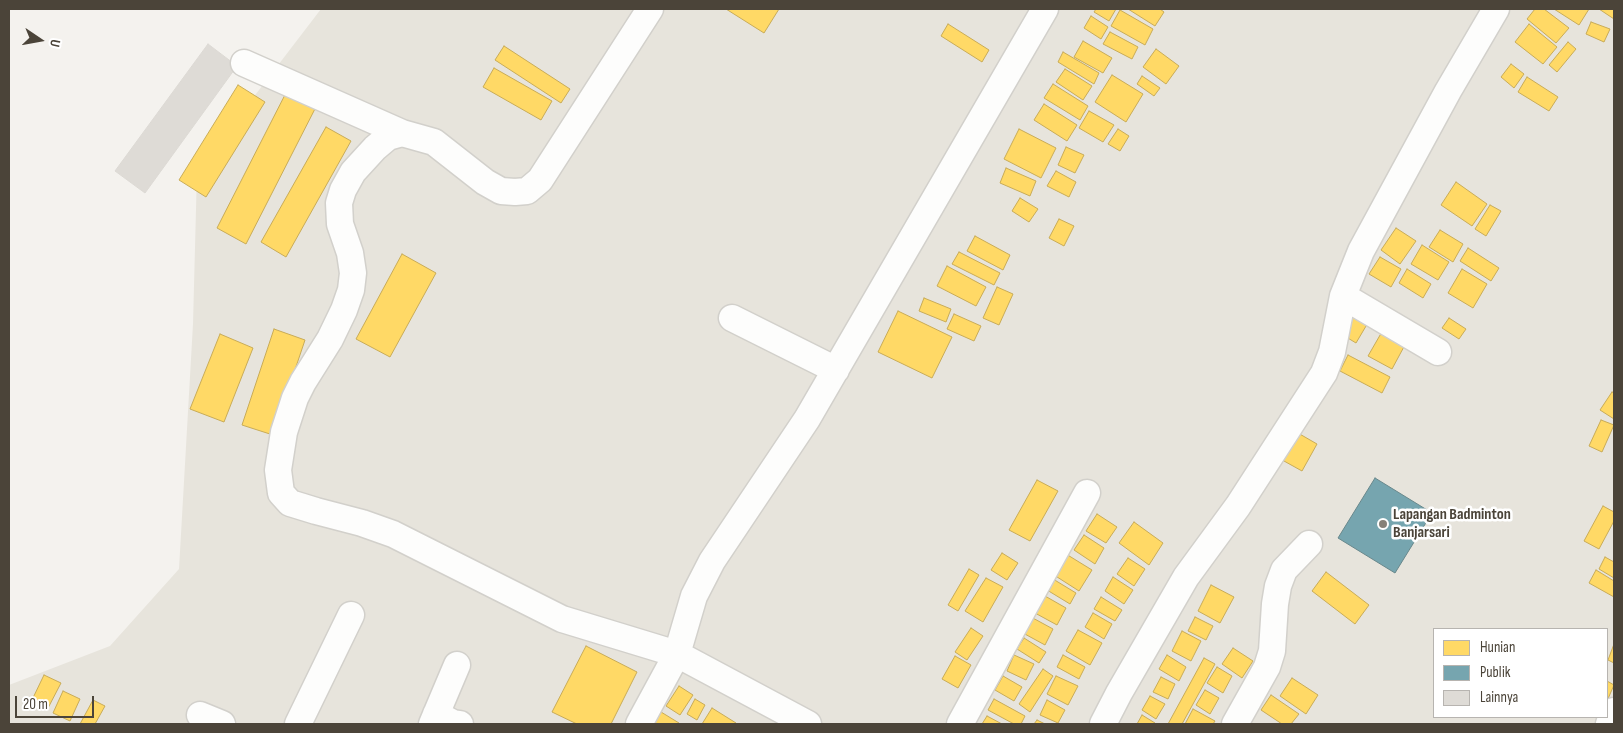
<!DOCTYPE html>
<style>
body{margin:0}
#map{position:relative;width:1623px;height:733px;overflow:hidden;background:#f4f2ee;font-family:"Sofia Sans Condensed",sans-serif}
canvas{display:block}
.frame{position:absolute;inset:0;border:10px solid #4b4439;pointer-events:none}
.legend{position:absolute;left:1433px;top:628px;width:175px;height:90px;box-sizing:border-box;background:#fff;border:1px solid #b7b4b0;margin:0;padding:6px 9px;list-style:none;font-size:15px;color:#4b4439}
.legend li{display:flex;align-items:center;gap:10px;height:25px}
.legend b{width:25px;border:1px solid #b7b4b0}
.north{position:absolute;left:15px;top:15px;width:50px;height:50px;-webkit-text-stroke:4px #fff;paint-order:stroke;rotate:102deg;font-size:14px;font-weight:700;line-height:20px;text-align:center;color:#4b4439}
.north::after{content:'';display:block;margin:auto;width:18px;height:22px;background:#4b4439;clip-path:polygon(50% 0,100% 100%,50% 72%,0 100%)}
.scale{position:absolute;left:15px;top:696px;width:79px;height:22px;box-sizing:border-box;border:2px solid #4b4439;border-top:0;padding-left:6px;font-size:15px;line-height:18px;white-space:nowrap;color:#4b4439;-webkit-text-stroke:4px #fff;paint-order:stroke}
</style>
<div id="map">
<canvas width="1623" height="733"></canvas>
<div class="frame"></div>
<ul class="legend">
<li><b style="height:14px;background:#ffd966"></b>Hunian</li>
<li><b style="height:14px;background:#76a5af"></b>Publik</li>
<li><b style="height:14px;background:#dedbd6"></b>Lainnya</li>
</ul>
<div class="north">U</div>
<div class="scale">20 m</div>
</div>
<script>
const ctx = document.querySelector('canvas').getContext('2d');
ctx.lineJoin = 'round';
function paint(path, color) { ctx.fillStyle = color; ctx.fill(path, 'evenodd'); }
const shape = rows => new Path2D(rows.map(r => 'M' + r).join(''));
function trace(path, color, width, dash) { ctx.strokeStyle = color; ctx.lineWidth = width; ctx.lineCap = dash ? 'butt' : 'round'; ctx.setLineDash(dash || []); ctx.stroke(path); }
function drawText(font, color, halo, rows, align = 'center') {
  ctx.font = font + ' "Sofia Sans Condensed",sans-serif'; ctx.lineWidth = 5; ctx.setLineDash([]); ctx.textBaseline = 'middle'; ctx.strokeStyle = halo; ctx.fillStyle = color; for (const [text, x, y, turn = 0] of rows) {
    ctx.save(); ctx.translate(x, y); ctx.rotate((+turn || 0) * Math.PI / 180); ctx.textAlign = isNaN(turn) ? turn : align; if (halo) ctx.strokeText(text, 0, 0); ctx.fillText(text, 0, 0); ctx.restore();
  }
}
paint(shape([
 [321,9,1614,9,1614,724,9,724,9,685,110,646,179,569,193,324,197,171],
 [1434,629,1607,629,1607,717,1434,717]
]), '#e7e4dc');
const homes = shape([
 [726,9,779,9,764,33,726,9],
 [1096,9,1116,9,1109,21,1094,12,1096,9],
 [1128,9,1160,9,1164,12,1155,26,1128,9],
 [1535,9,1544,9,1569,28,1556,43,1527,19,1535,9],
 [1554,9,1589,9,1579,25,1554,9],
 [1599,9,1614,9,1614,19,1599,9],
 [1120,10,1153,29,1145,45,1111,26,1120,10],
 [1091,16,1108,27,1101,39,1084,28,1091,16],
 [1591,22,1610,29,1604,42,1586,34,1591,22],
 [948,24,989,50,982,62,941,36,948,24],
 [1529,24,1557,47,1543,64,1515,42,1529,24],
 [1110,32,1138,47,1132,59,1103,44,1110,32],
 [1083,41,1112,58,1103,73,1074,57,1083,41],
 [1568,42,1576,49,1557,72,1549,65,1568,42],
 [504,46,570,89,561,103,495,60,504,46],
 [1156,49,1179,66,1166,84,1143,67,1156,49],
 [1063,52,1099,73,1094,84,1058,62,1063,52],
 [1511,64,1524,74,1514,88,1501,77,1511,64],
 [494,68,552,101,541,120,483,87,494,68],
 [1065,69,1092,86,1083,100,1056,82,1065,69],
 [1112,75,1143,94,1126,122,1095,102,1112,75],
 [1142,76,1160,88,1154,96,1137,84,1142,76],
 [1527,77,1558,97,1549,111,1518,92,1527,77],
 [1053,84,1088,106,1080,120,1044,98,1053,84],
 [238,85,265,102,206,197,179,180,238,85],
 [290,85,319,101,246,244,217,228,290,85],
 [1044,104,1077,125,1067,141,1034,120,1044,104],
 [1089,111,1114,125,1103,142,1079,128,1089,111],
 [326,127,351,141,286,257,261,242,326,127],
 [1019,129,1056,148,1041,178,1004,159,1019,129],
 [1118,129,1129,136,1120,151,1108,144,1118,129],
 [1066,147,1084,155,1075,173,1058,165,1066,147],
 [1006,168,1036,181,1030,196,1000,183,1006,168],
 [1056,171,1076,182,1069,197,1047,186,1056,171],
 [1456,182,1487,204,1472,226,1441,205,1456,182],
 [1020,198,1038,209,1029,222,1012,211,1020,198],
 [1490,205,1501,211,1486,236,1475,229,1490,205],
 [1059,219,1074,226,1064,246,1049,238,1059,219],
 [1396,228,1416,241,1400,264,1381,250,1396,228],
 [1440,230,1463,244,1453,262,1429,247,1440,230],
 [975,236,1010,255,1003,270,967,251,975,236],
 [1422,245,1449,262,1438,280,1411,264,1422,245],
 [1468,248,1499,268,1491,281,1460,261,1468,248],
 [959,252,1000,273,994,285,952,264,959,252],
 [402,254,436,273,390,357,356,339,402,254],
 [1380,257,1401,269,1391,287,1369,274,1380,257],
 [947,266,986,287,976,306,937,286,947,266],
 [1407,269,1431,284,1423,298,1399,283,1407,269],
 [1462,269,1487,284,1473,308,1448,293,1462,269],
 [997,287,1013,294,999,325,983,318,997,287],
 [924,298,951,309,946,322,919,311,924,298],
 [1351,310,1369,321,1356,343,1338,332,1351,310],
 [898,311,952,337,932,378,878,352,898,311],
 [954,314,981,326,974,341,947,329,954,314],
 [1449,318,1466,329,1459,339,1442,328,1449,318],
 [274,329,305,340,273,435,242,425,274,329],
 [1383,330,1406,343,1392,369,1368,356,1383,330],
 [220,334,253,348,224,422,190,409,220,334],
 [1348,355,1390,377,1382,393,1340,371,1348,355],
 [1612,392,1614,393,1614,419,1600,410,1612,392],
 [1601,420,1614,425,1602,452,1589,446,1601,420],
 [1291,429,1317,444,1302,471,1275,456,1291,429],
 [1037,480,1058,491,1030,541,1009,530,1037,480],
 [1603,506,1614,512,1614,521,1599,549,1584,541,1603,506],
 [1097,514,1117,527,1106,543,1086,531,1097,514],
 [1134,522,1163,543,1149,565,1119,543,1134,522],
 [1084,535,1104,548,1095,564,1074,550,1084,535],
 [1002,553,1018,563,1007,580,991,570,1002,553],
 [1066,554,1092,570,1079,591,1054,575,1066,554],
 [1605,557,1614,562,1614,578,1599,569,1605,557],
 [1128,558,1145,569,1134,586,1117,574,1128,558],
 [969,569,979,575,958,611,948,605,969,569],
 [1596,570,1614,581,1614,597,1589,583,1596,570],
 [1326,572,1369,605,1355,624,1312,591,1326,572],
 [1113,577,1133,590,1124,604,1105,591,1113,577],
 [986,578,1003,587,983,622,965,611,986,578],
 [1053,579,1076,593,1070,604,1047,590,1053,579],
 [1211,585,1234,597,1220,623,1198,611,1211,585],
 [1045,596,1066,608,1057,625,1035,613,1045,596],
 [1101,597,1122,610,1115,621,1094,609,1101,597],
 [1093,613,1112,624,1104,639,1085,627,1093,613],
 [1031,617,1053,629,1045,645,1023,633,1031,617],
 [1195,617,1213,626,1206,640,1188,631,1195,617],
 [971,628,983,636,967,660,955,652,971,628],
 [1078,630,1102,643,1090,665,1066,651,1078,630],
 [1182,631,1201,641,1191,661,1172,651,1182,631],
 [1024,638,1046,652,1039,663,1017,649,1024,638],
 [1614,644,1614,663,1608,660,1614,644],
 [586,646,637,672,611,724,577,724,552,712,586,646],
 [1233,648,1253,661,1242,678,1222,664,1233,648],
 [1014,655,1034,664,1026,680,1007,671,1014,655],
 [1063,655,1085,667,1079,679,1057,667,1063,655],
 [1167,655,1186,667,1179,681,1159,669,1167,655],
 [955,656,971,665,958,688,942,679,955,656],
 [1204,658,1215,664,1182,724,1168,724,1204,658],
 [1217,667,1232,676,1223,693,1207,683,1217,667],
 [1043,669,1053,676,1030,712,1019,704,1043,669],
 [44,675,61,683,47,710,31,702,44,675],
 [1003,676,1022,687,1014,701,995,690,1003,676],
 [1056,676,1078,686,1068,705,1047,694,1056,676],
 [1161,677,1175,684,1168,699,1153,692,1161,677],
 [1292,678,1318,695,1306,714,1280,696,1292,678],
 [1607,681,1614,685,1607,701,1607,681],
 [679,686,693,695,680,715,666,706,679,686],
 [1205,690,1219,698,1210,714,1196,705,1205,690],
 [63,691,80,699,70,721,53,713,63,691],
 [1271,695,1299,714,1291,724,1282,724,1261,710,1271,695],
 [1150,696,1165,704,1156,719,1142,710,1150,696],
 [695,699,705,705,697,720,687,714,695,699],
 [994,699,1025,716,1021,724,1014,724,988,710,994,699],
 [93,700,105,706,95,724,80,724,93,700],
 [1047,700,1065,710,1058,723,1040,715,1047,700],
 [712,708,736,723,735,724,702,724,712,708],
 [1193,709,1215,721,1213,724,1185,724,1193,709],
 [661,712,679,723,679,724,654,724,661,712],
 [1142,715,1155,723,1155,724,1137,724,1142,715],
 [987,716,1002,724,982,724,987,716],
 [1037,720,1045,724,1034,724,1037,720]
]);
paint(homes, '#ffd966');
trace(homes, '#c9ac58', 1);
const public = shape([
 [1375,478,1432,513,1395,573,1338,538,1375,478]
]);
paint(public, '#76a5af');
trace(public, '#69888c', 1);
const building = shape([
 [208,44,237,66,145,193,115,171,208,44]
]);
paint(building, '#dedbd6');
trace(building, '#dcd9d4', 1);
const street = shape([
 [650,9,540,180,527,191,515,192,501,191,485,182,434,142,402,133,388,137,375,148,353,172,343,190,339,203,340,224,350,253,353,273,351,290,344,310,330,339,303,382,295,398,284,432,278,470,281,493,290,503,316,511,362,523,393,534,562,619,677,654,808,724],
 [244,63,402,133],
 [1343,296,1438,352],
 [732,318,836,370],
 [436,714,453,723,460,724],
 [200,715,222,724],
 [298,724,351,615],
 [432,724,457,665],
 [639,724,677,654,694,596,712,561,807,419,1045,9],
 [960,724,1087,493],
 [1103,724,1119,693,1186,577,1238,506,1324,373,1332,352,1343,296,1361,251,1448,91,1496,9],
 [1235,724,1267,667,1272,651,1275,604,1278,586,1284,570,1309,544],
 [1609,724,1614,711]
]);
trace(street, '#d2d0cb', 29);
trace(street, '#fdfdfc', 26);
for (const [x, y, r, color] of [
 [1383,524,5,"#868178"]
]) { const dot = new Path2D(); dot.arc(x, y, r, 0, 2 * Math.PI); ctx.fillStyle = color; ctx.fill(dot); trace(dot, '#fff', 2); }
drawText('bold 16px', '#4b4439', '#fff', [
 ["Lapangan Badminton",1393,515],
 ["Banjarsari",1393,533]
], 'left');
</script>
